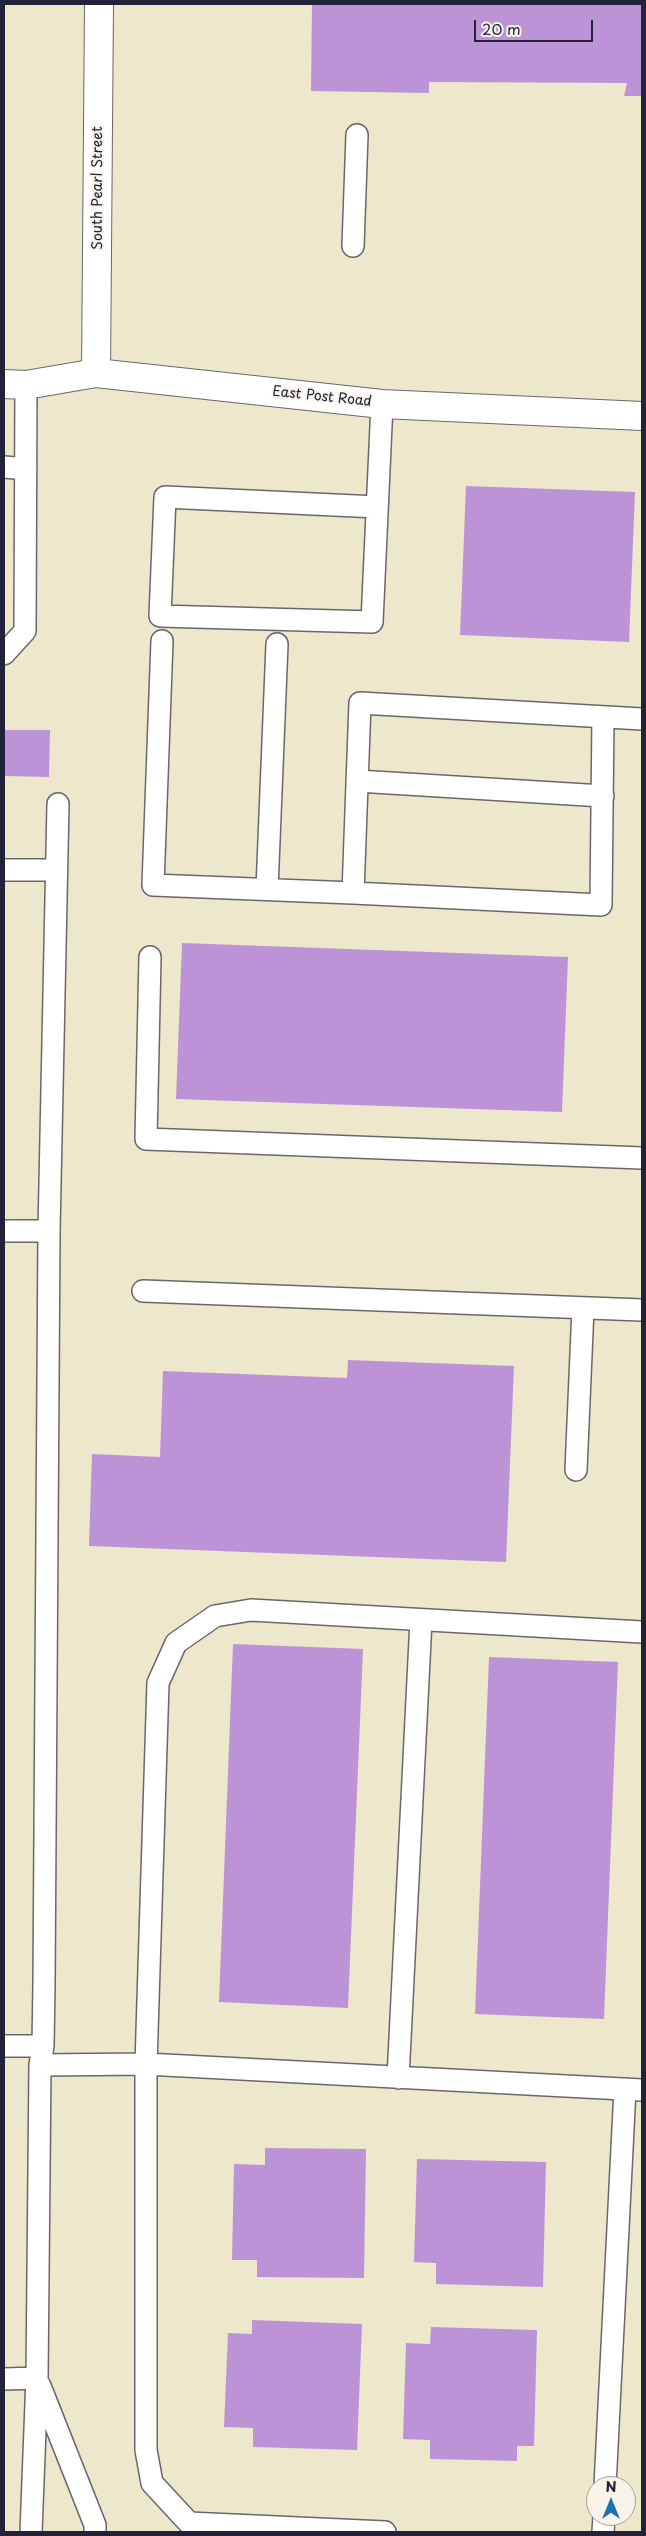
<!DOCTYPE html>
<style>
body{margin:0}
#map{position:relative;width:646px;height:2536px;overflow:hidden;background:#ede7cb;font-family:"Playpen Sans",sans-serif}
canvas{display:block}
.frame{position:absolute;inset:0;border:5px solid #22223b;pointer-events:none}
.north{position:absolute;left:586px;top:2476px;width:50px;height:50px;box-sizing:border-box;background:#f7f3e8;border:1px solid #a29fa3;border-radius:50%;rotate:0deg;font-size:14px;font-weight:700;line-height:20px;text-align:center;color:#22223b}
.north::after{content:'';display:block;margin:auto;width:18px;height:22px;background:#1f6fb2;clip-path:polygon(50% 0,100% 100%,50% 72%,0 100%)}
.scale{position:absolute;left:474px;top:20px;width:119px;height:22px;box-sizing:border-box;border:2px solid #22223b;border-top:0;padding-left:6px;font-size:15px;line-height:18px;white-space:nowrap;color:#22223b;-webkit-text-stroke:4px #f7f3e8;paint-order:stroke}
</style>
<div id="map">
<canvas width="646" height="2536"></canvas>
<div class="frame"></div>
<div class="north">N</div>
<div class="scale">20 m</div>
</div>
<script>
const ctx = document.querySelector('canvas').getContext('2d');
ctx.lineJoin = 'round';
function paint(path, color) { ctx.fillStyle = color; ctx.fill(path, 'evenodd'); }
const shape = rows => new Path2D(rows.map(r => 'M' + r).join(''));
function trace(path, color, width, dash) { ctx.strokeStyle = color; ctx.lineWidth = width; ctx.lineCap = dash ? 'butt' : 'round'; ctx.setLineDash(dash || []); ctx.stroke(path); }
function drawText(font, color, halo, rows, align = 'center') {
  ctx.font = font + ' "Playpen Sans",sans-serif'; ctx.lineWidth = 4; ctx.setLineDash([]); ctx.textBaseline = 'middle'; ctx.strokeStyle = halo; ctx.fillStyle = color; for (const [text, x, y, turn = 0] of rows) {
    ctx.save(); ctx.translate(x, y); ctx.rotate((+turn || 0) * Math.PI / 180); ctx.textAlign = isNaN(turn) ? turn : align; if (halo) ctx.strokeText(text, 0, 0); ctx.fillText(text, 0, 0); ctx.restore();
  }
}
paint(shape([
 [312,4,642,4,642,96,624,96,627,83,429,82,429,93,311,91],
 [466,486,635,492,629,642,460,635],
 [4,730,50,730,49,777,4,776],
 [182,943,568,957,562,1112,176,1099],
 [348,1360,514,1366,506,1562,89,1546,92,1454,160,1457,163,1371,347,1378],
 [233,1644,363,1649,348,2008,219,2002],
 [489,1657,618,1662,604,2019,475,2014],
 [265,2148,366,2149,364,2278,257,2277,257,2260,232,2260,234,2164,265,2165],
 [417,2159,546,2162,543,2287,436,2284,436,2263,414,2262],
 [252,2320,362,2324,357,2450,253,2447,253,2428,224,2427,228,2333,252,2334],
 [431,2327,537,2330,534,2446,517,2446,517,2461,430,2459,430,2440,403,2439,406,2343,430,2344]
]), '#bd93d8');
const lane = shape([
 [353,246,357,135],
 [4,467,26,469],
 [377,507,165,497,160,616,372,622,382,404],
 [162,641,153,885,353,893,360,703,642,719],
 [4,654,25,631,26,385],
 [357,781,603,796],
 [4,870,56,870],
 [267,889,277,644],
 [353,893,601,905,603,717],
 [150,957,146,1139,642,1158],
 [4,1231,49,1231],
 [143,1291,642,1310],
 [576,1470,583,1308],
 [4,2046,43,2046],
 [40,2065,146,2064,642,2090],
 [398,2078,421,1620],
 [4,2379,37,2378],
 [40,2386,95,2525,95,2532],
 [605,2486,625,2089],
 [31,2532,37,2378,40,2065,43,2046,44,1984,49,1231,58,804],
 [385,2532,189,2523,152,2483,146,2450,146,2064,158,1683,176,1643,215,1616,251,1610,642,1632],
 [603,2532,604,2516]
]);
const secondary = shape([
 [96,373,99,4],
 [4,384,26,385,96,373,382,404,642,416]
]);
trace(lane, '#69676d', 24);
trace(secondary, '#69676d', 30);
trace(lane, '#fff', 21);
trace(secondary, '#fff', 28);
drawText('14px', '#22223b', '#f7f3e8', [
 ["South Pearl Street",98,188,-90],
 ["East Post Road",322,397,6]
]);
</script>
